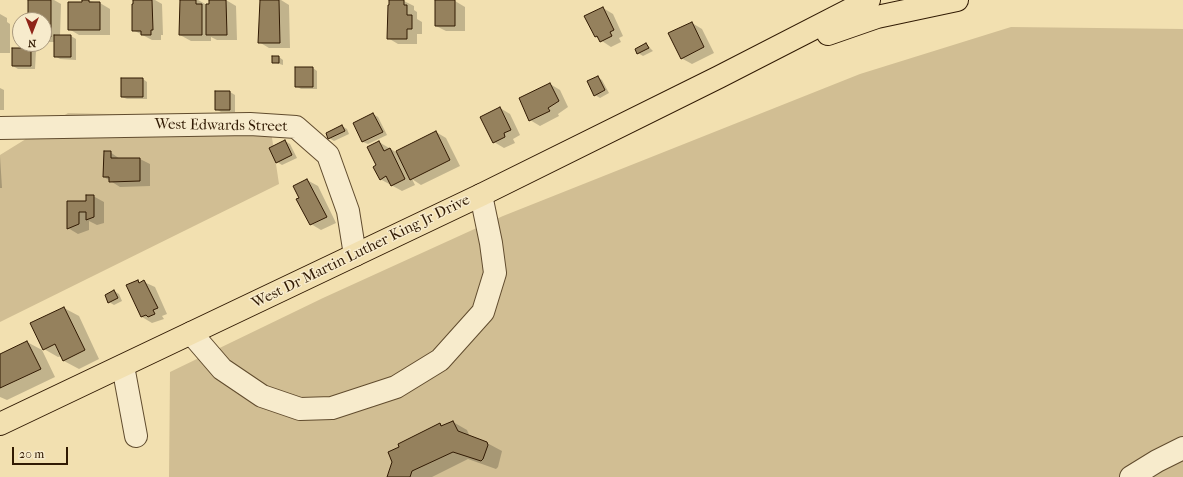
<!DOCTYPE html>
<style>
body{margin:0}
#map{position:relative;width:1183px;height:477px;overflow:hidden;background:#f2e0b0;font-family:"IM FELL French Canon",serif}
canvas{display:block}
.north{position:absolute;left:12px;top:12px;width:40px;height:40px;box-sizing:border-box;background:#f7ebcc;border:1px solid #a8977c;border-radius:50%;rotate:180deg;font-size:11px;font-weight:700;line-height:16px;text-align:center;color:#311a03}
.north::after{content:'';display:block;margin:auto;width:14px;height:18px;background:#8f2418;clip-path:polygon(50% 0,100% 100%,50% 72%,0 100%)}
.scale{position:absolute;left:12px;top:447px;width:56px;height:18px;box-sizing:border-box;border:2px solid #311a03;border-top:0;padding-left:5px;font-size:12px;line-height:14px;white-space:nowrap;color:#311a03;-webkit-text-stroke:3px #f7ebcc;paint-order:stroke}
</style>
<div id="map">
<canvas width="1183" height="477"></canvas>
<div class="north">N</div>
<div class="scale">20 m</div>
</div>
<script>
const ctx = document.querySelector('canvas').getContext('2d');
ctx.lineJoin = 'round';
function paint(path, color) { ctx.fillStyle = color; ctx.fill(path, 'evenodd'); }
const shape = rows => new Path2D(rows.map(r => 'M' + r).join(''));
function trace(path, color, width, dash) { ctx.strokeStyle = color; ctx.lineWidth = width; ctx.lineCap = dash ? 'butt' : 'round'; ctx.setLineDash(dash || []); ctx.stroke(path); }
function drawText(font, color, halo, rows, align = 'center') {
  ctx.font = font + ' "IM FELL French Canon",serif'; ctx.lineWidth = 3; ctx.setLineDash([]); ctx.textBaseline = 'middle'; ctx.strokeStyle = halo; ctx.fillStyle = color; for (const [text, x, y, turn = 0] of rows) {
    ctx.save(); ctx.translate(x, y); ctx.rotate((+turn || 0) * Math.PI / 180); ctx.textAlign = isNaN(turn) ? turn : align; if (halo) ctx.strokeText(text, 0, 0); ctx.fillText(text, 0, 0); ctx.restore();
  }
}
paint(shape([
 [1011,27,1183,29,1183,477,169,477,170,372,323,298,503,216,860,74],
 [68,113,269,118,279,184,0,322,0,155]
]), '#d1be93');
paint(shape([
 [29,0,54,0,61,4,60,36,71,36,76,39,76,60,60,59,55,56,55,42,44,42,44,20,29,20],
 [83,0,100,3,110,9,110,35,79,35,69,29],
 [134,0,155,0,162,4,163,35,161,35,161,40,152,40,133,30],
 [181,0,198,0,207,5,210,5,210,0,226,0,236,6,237,40,217,40,211,37,211,41,191,41,180,35],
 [261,0,281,0,289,5,290,48,269,48,259,42],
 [404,1,414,6,414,10,417,12,417,19,422,22,422,34,417,34,417,44,398,44,388,38],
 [455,1,465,7,465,31,446,31,436,26],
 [603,8,613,14,623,36,619,38,621,42,611,47,596,37],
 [0,14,7,18,7,22,10,24,10,53,0,53],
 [692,23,702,29,714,53,692,64,681,58],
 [646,44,653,51,643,56,638,53],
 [31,48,36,51,35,69,18,69,13,66],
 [279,57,283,60,283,65,273,62],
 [313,68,317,71,317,89,301,89,296,86],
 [598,77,602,80,609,93,600,98,595,95],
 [143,79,147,82,147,99,127,99,122,97],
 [550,84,560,90,568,107,558,114,559,116,540,126,530,120],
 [0,88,4,90,4,110,0,110],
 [230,92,235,95,235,112,221,112,216,109],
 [500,108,510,114,520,135,513,139,515,143,504,148,494,142],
 [373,114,378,117,387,135,368,144,363,142],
 [342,126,347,129,349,134,334,141,329,138],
 [436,132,446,138,460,166,421,185,412,179,415,185,402,191,380,179,377,166,379,142,399,154],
 [285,141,290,144,297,158,282,165,277,162],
 [110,152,120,159,140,159,150,164,150,186,120,187,104,177],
 [0,156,2,188,0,188],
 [307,180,318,186,336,223,321,230,311,224,297,200,300,198,294,186],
 [93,196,104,202,104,223,97,225,89,221,89,230,78,234,68,228,68,202,87,202],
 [138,281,141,283,144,282,155,287,167,314,162,316,164,319,152,323,142,317,127,286],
 [114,291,119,294,122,301,114,305,109,302],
 [64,308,79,316,99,359,79,369,64,361,62,356,58,357,44,349],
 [27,342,42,350,55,377,7,400,0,397,0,355],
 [453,422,467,430,470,437,487,443,502,451,498,467,496,469,468,459,432,477,388,477,400,447,440,424,443,426]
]), '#0003');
const building = shape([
 [28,0,51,0,51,37,44,37,44,20,28,20,28,0],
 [82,0,89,0,89,2,100,2,100,30,68,30,68,2,82,2,82,0],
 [133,0,152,0,153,30,151,30,151,35,141,35,141,31,132,31,132,4,133,4,133,0],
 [180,0,196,0,196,4,202,4,202,35,179,35,180,0],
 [209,0,226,0,227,35,206,35,206,4,209,4,209,0],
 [260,0,279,0,280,43,258,43,260,0],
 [389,0,404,0,404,5,407,5,407,15,412,15,412,29,407,29,407,39,387,39,388,5,389,5,389,0],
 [435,0,455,0,455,26,435,26,435,0],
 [603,7,614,30,610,32,612,36,600,42,597,36,595,37,584,16,603,7],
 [692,22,704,47,681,59,668,33,692,22],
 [54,35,71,35,71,57,54,57,54,35],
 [646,43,649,48,637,54,635,49,646,43],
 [12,48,31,48,31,66,12,66,12,48],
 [272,56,279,56,279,63,272,63,272,56],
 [295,67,313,67,313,87,295,87,295,67],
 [598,76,605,90,594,96,587,81,598,76],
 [121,78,143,78,143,97,121,97,121,78],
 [550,83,559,101,548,108,550,111,529,121,519,98,550,83],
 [215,91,230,91,230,110,215,110,215,91],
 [500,107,511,130,504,133,505,137,493,143,480,117,500,107],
 [373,113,383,132,362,142,353,123,373,113],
 [342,125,345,131,328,139,326,133,342,125],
 [436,131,450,160,410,180,396,151,436,131],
 [285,140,292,155,276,163,269,148,285,140],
 [379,141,384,151,390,148,405,179,391,186,386,176,380,180,373,167,376,165,367,147,379,141],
 [104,151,111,151,111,158,140,158,140,181,109,182,109,177,103,177,104,151],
 [307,179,327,217,310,225,296,199,299,198,293,186,307,179],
 [86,195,94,195,94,217,86,220,86,212,79,212,79,224,67,229,67,201,86,201,86,195],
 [138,280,139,283,144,280,158,308,153,310,155,314,148,317,146,315,141,317,126,285,138,280],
 [114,290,118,298,108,303,105,295,114,290],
 [64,307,85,350,63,361,55,344,43,350,30,323,64,307],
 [27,341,41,369,0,388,0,354,27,341],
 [453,421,458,431,487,442,488,445,483,459,481,461,453,452,412,471,410,477,387,477,392,462,388,452,399,447,398,444,440,423,441,426,453,421]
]);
paint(building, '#95815d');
trace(building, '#311a03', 1);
const minor = shape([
 [0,128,250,124,296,127,328,155,348,211,355,255],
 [191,333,222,369,262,396,300,409,332,408,396,387,440,360,483,312,495,273,491,243,481,195],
 [123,366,136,436],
 [1131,477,1157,461,1183,448]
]);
const major = shape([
 [828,34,877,17,957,0],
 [0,424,481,195,719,77,869,0]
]);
trace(minor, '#614c2e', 24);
trace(major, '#311a03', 24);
trace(minor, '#f7ebcc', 22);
trace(major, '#f2e0b0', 22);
drawText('15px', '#311a03', '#f7ebcc', [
 ["West Edwards Street",221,126,1],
 ["West Dr Martin Luther King Jr Drive",361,252,-26]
]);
</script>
